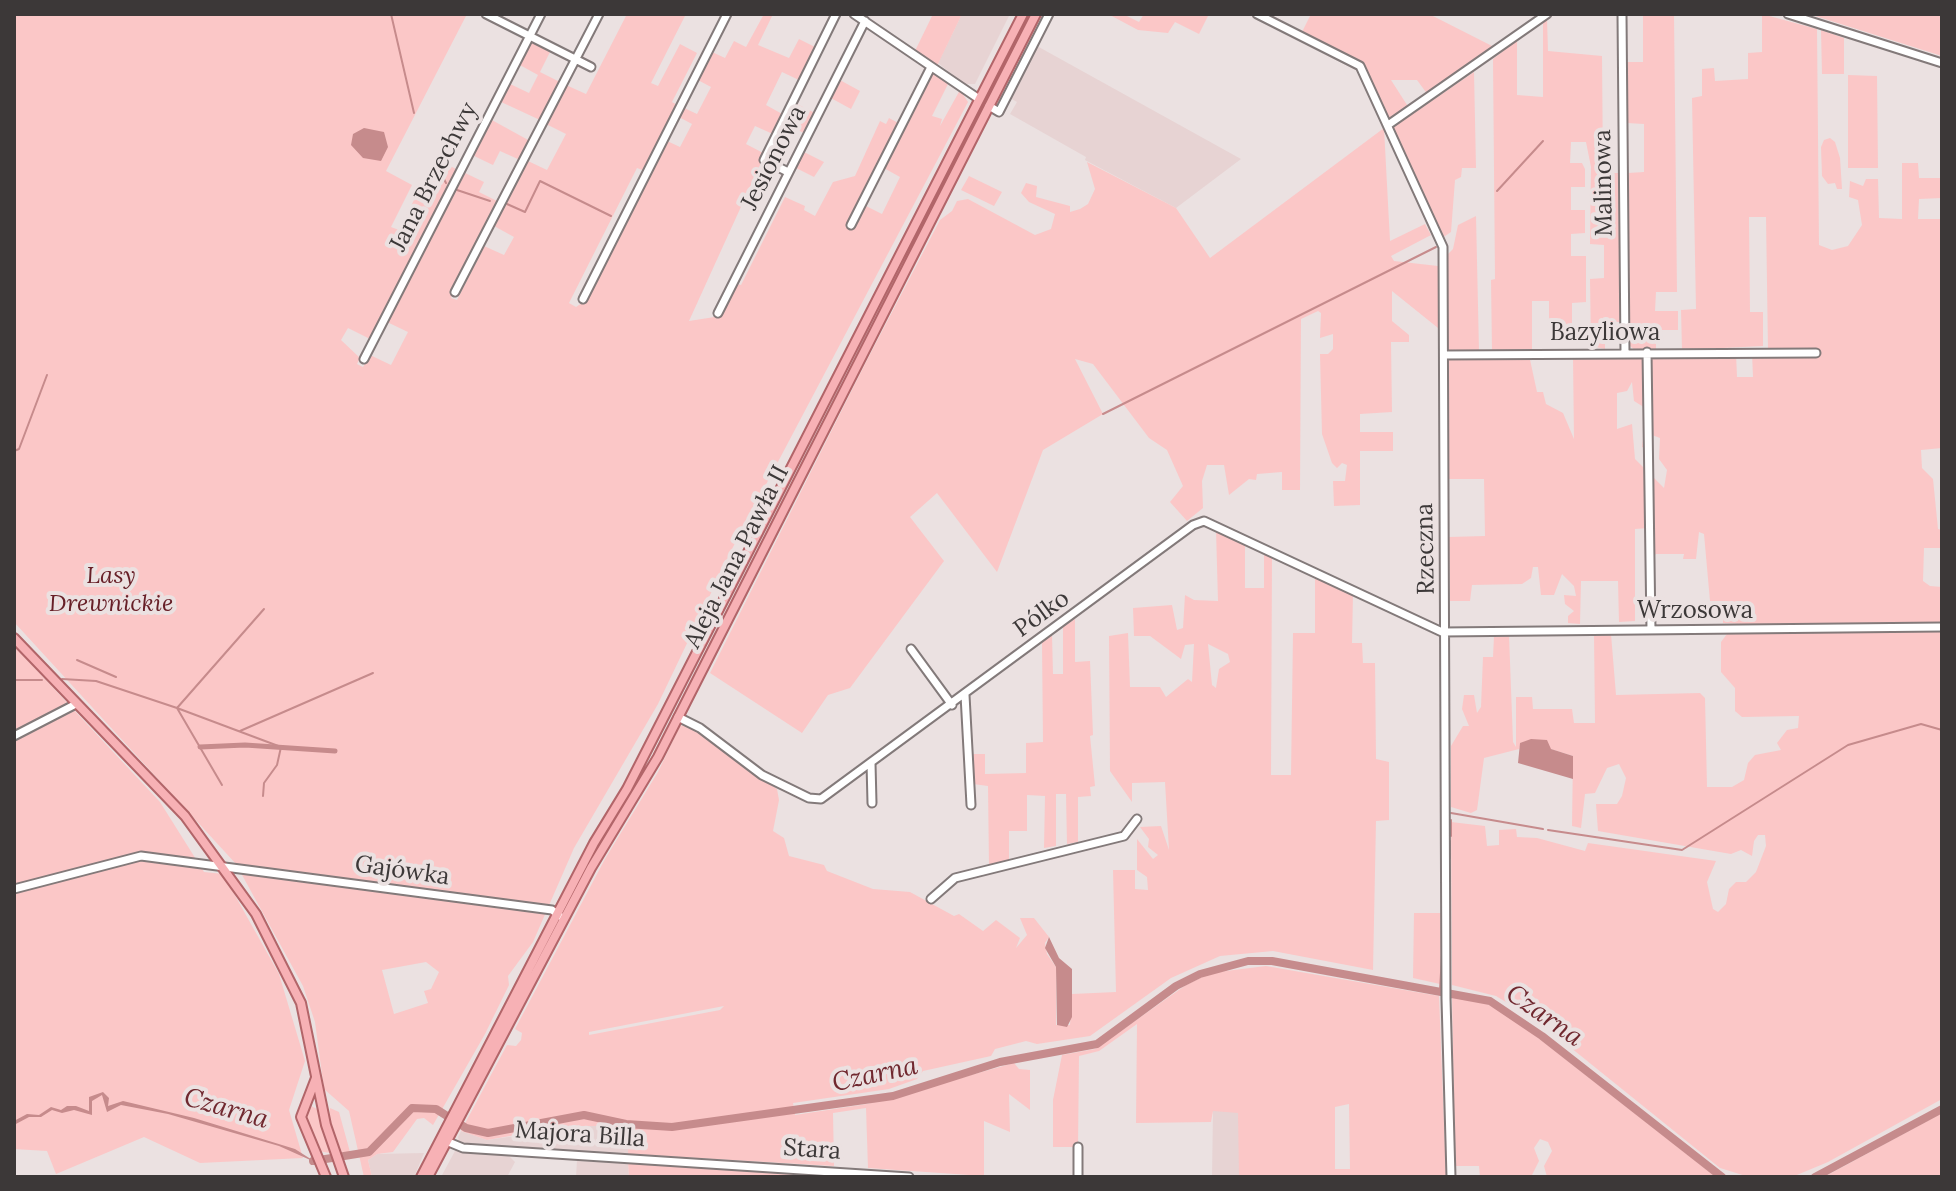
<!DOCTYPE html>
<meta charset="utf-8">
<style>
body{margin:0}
#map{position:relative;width:1956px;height:1191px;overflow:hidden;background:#ebe1e1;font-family:Lora,serif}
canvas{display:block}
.frame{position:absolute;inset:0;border:16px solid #3c3838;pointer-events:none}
</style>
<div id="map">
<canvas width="1956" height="1191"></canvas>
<div class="frame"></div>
</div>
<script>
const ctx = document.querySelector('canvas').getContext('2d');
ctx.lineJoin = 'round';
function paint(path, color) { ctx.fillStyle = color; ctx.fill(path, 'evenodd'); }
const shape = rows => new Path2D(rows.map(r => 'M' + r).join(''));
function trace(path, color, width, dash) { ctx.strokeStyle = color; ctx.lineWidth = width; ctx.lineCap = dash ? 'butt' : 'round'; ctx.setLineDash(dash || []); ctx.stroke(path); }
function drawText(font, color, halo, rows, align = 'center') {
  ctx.font = font + ' Lora,serif'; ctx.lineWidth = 8; ctx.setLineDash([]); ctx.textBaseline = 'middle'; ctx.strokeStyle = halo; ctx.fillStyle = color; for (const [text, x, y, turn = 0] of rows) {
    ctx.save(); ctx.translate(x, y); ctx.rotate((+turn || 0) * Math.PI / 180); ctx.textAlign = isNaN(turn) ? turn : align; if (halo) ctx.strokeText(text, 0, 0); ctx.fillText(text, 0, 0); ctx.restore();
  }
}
paint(shape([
 [962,14,1010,14,975,84,964,84,938,63],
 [1037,46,1241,159,1176,208,1085,160,1086,157,1010,114,1017,102,1010,98],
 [1281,1066,1282,1177,1212,1177,1213,1111],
 [594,1125,616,1126,628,1131,628,1154,459,1143,458,1137,461,1131,487,1140],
 [455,1151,507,1154,515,1162,507,1177,441,1177],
 [424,1153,414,1177,372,1177,368,1160,377,1154],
 [577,1161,628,1163,629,1177,576,1177]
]), '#e7d3d3');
paint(shape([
 [14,14,467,14,386,171,412,185,391,227,399,230,435,158,456,169,370,339,348,328,341,340,360,358,357,364,363,367,370,355,391,365,408,332,387,322,463,172,484,182,479,192,499,202,451,298,457,300,484,246,504,255,514,237,494,226,528,161,547,170,566,134,546,124,566,85,586,94,627,14,686,14,651,83,658,86,680,44,697,53,672,102,679,106,645,171,637,168,569,303,576,307,588,299,665,140,680,147,692,124,677,116,682,107,697,114,711,87,696,79,710,51,725,58,734,41,746,47,764,14,773,14,758,45,789,58,799,39,817,48,801,81,782,72,766,105,784,115,775,135,755,126,746,144,765,154,689,321,721,316,737,284,741,285,785,197,805,206,804,210,815,216,833,182,855,176,880,121,886,124,889,118,900,124,864,205,882,214,900,177,882,167,932,71,949,82,932,116,942,119,940,126,960,90,968,102,733,547,658,704,574,848,533,942,508,976,509,985,485,1034,433,1125,424,1118,417,1119,393,1152,377,1154,368,1160,372,1177,364,1177,349,1111,324,1089,315,1022,303,986,236,864,14,622],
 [426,962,439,972,431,989,424,991,428,1003,394,1014,382,970],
 [933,14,962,14,937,66,915,51],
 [1108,14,1123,14,1139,22,1144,14,1209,14,1199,34,1175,22,1168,33,1138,30],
 [1311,14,1429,14,1496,48,1428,95,1417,80,1391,80,1409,108,1389,121,1362,63,1302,32],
 [1643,14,1674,14,1677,292,1656,292,1655,311,1678,311,1678,330,1656,330,1656,351,1636,351,1630,346,1628,173,1644,172,1644,124,1627,123,1626,62,1643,62],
 [1762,14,1817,29,1819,245,1832,250,1848,246,1862,225,1858,200,1849,197,1850,181,1863,186,1866,179,1878,179,1879,218,1902,219,1902,163,1918,163,1919,178,1942,178,1942,198,1919,199,1918,219,1942,219,1942,448,1921,450,1922,468,1933,479,1938,529,1942,530,1942,548,1924,548,1923,581,1930,586,1942,587,1942,1099,1828,1162,1792,1177,1749,1177,1720,1168,1555,1035,1551,1012,1538,1010,1532,1018,1496,996,1452,985,1451,822,1485,826,1487,846,1499,845,1499,830,1516,829,1517,837,1537,838,1585,851,1588,843,1716,861,1707,882,1713,909,1718,912,1726,904,1729,889,1736,882,1746,882,1756,872,1766,846,1765,835,1758,835,1754,841,1752,856,1741,850,1731,854,1598,831,1596,804,1617,804,1622,796,1626,778,1619,764,1607,768,1595,793,1585,794,1581,828,1572,826,1573,756,1528,742,1521,743,1519,749,1484,758,1477,810,1471,813,1451,807,1451,746,1463,726,1469,726,1462,709,1464,695,1474,695,1477,713,1481,707,1483,657,1493,657,1494,636,1509,635,1513,742,1516,747,1516,697,1532,697,1533,709,1572,709,1574,723,1595,723,1594,634,1611,634,1616,695,1700,693,1705,698,1707,787,1732,787,1744,780,1748,763,1755,755,1781,750,1777,743,1787,730,1798,728,1799,716,1742,717,1735,711,1735,688,1721,672,1721,642,1727,634,1744,632,1743,624,1723,623,1723,601,1710,601,1704,534,1699,532,1696,559,1683,559,1684,554,1656,554,1652,558,1649,528,1635,529,1635,621,1619,622,1618,581,1581,581,1580,624,1568,623,1568,616,1574,611,1565,604,1564,595,1576,596,1574,586,1562,574,1554,595,1541,595,1538,567,1533,567,1531,578,1522,584,1472,585,1470,601,1450,601,1449,537,1485,536,1484,479,1448,479,1447,356,1529,355,1537,392,1543,392,1546,404,1563,413,1574,439,1573,357,1736,353,1737,377,1753,377,1752,353,1820,355,1819,352,1768,350,1766,217,1749,217,1750,312,1763,312,1763,346,1682,350,1681,310,1696,309,1692,98,1702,96,1702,69,1714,68,1715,81,1748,79,1748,53,1762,52],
 [1632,382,1634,401,1647,409,1642,447,1648,449,1652,435,1660,438,1659,459,1667,470,1664,488,1635,459,1632,424,1617,429,1617,393,1627,391],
 [1809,14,1942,14,1942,56,1844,25],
 [1547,19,1548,51,1602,56,1603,173,1620,173,1622,322,1605,322,1605,349,1591,346,1590,279,1604,278,1604,245,1590,244,1591,167,1586,142,1571,142,1570,163,1582,163,1585,169,1585,187,1571,187,1571,210,1585,210,1585,233,1571,234,1571,256,1586,256,1586,302,1572,303,1572,329,1549,329,1549,301,1532,301,1532,352,1492,352,1491,280,1495,279,1493,59,1517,40,1517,95,1543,97,1543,22],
 [1821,30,1844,38,1844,74,1822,74],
 [531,42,550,52,540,72,560,82,540,120,499,101,508,83,529,93,538,75,518,64],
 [1474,72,1476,168,1462,168,1461,177,1455,180,1451,232,1442,238,1392,128],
 [1848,75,1877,76,1878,168,1848,168],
 [838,79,860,91,851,109,829,97],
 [795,103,817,114,806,134,785,124],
 [490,119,530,141,520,160,500,151,493,165,472,155],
 [1384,128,1390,241,1425,224,1431,235,1391,256,1394,261,1438,266,1438,328,1392,291,1392,321,1409,335,1409,342,1391,342,1392,412,1360,414,1360,432,1393,432,1393,451,1360,451,1360,505,1334,506,1333,481,1345,481,1347,465,1342,463,1337,468,1332,463,1322,434,1320,354,1328,354,1333,349,1333,334,1320,338,1321,313,1318,311,1301,319,1300,490,1282,490,1282,472,1257,474,1256,480,1249,479,1229,495,1224,465,1207,465,1202,481,1203,508,1187,521,1170,502,1183,486,1167,450,1149,438,1093,364,1075,359,1103,414,1043,450,997,572,937,493,910,517,944,561,850,688,828,695,802,733,710,673,865,364,940,220,952,211,957,201,968,199,1035,235,1051,229,1055,214,1029,202,1021,193,1026,183,1037,186,1036,197,1070,206,1070,212,1080,209,1088,204,1095,189,1087,162,1176,208,1210,258],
 [1830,138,1835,142,1840,158,1842,189,1837,189,1835,183,1828,184,1822,176,1821,147,1824,140],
 [802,151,824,162,814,177,796,168],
 [969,176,1002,192,994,206,961,190],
 [1476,216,1479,351,1447,352,1446,256,1453,249,1458,225],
 [1216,530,1245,543,1245,588,1264,588,1264,554,1272,558,1271,775,1291,775,1293,633,1315,633,1315,576,1353,593,1352,643,1362,643,1363,663,1375,663,1376,759,1389,762,1389,820,1376,821,1373,970,1273,951,1220,956,1171,978,1090,1036,1037,1044,1026,1041,995,1049,991,1056,923,1071,917,1079,889,1089,793,1103,795,1115,867,1104,1014,1063,1019,1069,1030,1070,1030,1110,1009,1094,1010,1132,984,1121,984,1176,868,1168,866,1108,833,1113,834,1166,628,1154,628,1132,615,1126,568,1126,487,1140,461,1131,507,1045,516,1046,521,1040,522,1033,515,1029,605,859,658,772,680,726,686,724,777,789,779,800,773,831,784,838,789,856,824,865,827,871,873,889,910,892,954,916,959,914,983,931,996,920,1020,938,1016,948,1027,935,1020,918,1034,918,1049,937,1045,943,1047,954,1056,967,1056,1025,1070,1025,1072,994,1116,992,1113,870,1135,870,1135,889,1148,890,1147,877,1137,870,1137,839,1153,859,1158,855,1148,847,1149,839,1140,827,1161,826,1169,850,1165,782,1132,783,1132,802,1110,771,1109,636,1128,633,1130,687,1160,687,1166,697,1188,679,1192,682,1194,644,1185,645,1181,659,1150,636,1134,636,1133,608,1172,605,1177,630,1183,628,1185,595,1194,600,1218,601],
 [1208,644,1228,654,1230,662,1219,669,1216,688,1212,685],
 [724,1006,720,1010,589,1035,589,1032],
 [1075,619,1075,662,1090,661,1093,735,1090,736,1095,786,1090,787,1091,796,1078,797,1078,842,1067,844,1066,794,1056,794,1056,846,1044,848,1045,796,1027,795,1027,831,1009,831,1009,861,989,866,988,786,973,784,973,754,985,754,985,774,1026,773,1026,743,1043,742,1042,642,1052,635,1053,674,1063,674,1063,627],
 [14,646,160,802,204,872,223,874,279,974,305,1061,289,1110,303,1158,200,1163,144,1137,56,1174,47,1151,14,1149],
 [1414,913,1443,913,1440,984,1413,978],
 [1266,966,1439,996,1446,1176,1239,1175,1238,1113,1213,1111,1211,1122,1136,1123,1137,1024,1099,1051,1079,1056,1078,1147,1053,1147,1053,1100,1062,1055,1095,1049,1186,985,1210,973],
 [1349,1104,1350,1169,1335,1169,1335,1107],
 [1452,996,1485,1003,1508,1014,1716,1177,1547,1177,1544,1166,1552,1151,1548,1142,1540,1139,1534,1148,1539,1161,1531,1177,1480,1177,1479,1166,1455,1166],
 [309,1105,317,1109,330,1153,318,1151,304,1114],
 [330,1108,339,1112,350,1152,340,1154,329,1119],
 [1942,1113,1942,1177,1824,1177],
 [628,1163,714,1169,833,1176,629,1177]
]), '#fbc7c7');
paint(shape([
 [364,128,384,132,388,147,381,161,363,158,351,145,353,134],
 [1531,739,1547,740,1551,749,1573,756,1573,779,1518,763,1520,743],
 [1049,937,1059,958,1072,969,1072,1017,1067,1027,1057,1025,1056,967,1045,948],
 [103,1092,109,1098,108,1106,123,1101,194,1118,295,1149,317,1163,279,1146,168,1114,121,1105,107,1112,102,1095,92,1101,92,1115,74,1110,62,1113,52,1110,41,1117,29,1117,14,1125,14,1121,27,1114,39,1115,51,1107,61,1110,67,1106,76,1106,89,1111,89,1097]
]), '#c68b8c');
trace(shape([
 [391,14,414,113],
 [435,162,446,183],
 [457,190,490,201],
 [1497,191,1543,141],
 [507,204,525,212,540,181,611,216],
 [1103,414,1436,247],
 [14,451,19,449,47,375],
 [77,660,116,677],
 [62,679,96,681,177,708,222,785],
 [14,680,42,680],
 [240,731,373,673],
 [263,796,264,783,277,765,281,747,177,708,264,609],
 [1451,813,1543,829],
 [1548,830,1682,850,1848,745,1921,724,1942,730],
 [1451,836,1451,820],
 [1450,858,1450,841],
 [1440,990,1442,955],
 [1716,1175,1717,1177]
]), '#c68b8c', 2);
trace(shape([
 [200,747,245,745,335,751]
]), '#c68b8c', 5);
trace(shape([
 [313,1161,369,1152,412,1108,436,1109,466,1128,488,1133,584,1115,626,1124,672,1127,893,1096,1000,1062,1097,1044,1176,986,1200,974,1248,961,1272,961,1490,1001,1542,1036,1722,1177],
 [1815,1177,1942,1109]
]), '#c68b8c', 8);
const minor = shape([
 [486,14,591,67],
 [854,14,979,99],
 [1257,14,1360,66,1443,247,1446,999,1451,1177],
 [1622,14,1625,352],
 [1788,14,1942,63],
 [989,106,999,112,1049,14],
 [1388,125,1547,14],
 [788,172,764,160,836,14],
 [851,225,931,67],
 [455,292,599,14],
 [583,299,727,14],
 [718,313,865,21],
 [1647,352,1651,630],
 [1444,355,1816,353],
 [364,359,541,14],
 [911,649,952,705],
 [965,695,971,805],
 [678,717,700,728,762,775,809,798,821,799,1193,525,1204,521,1442,632,1942,627],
 [14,736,76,704],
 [871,763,872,803],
 [14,889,141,856,552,910,560,916],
 [931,899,955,878,1124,836,1137,819],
 [446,1141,463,1148,909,1177],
 [1078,1177,1078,1147]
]);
const major = shape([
 [14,638,185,816,256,914,301,1003,326,1125,344,1177],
 [316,1078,301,1117,326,1177],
 [421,1177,594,843,627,789,1023,14],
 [428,1177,591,868,658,757,1036,14]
]);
trace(minor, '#837a7a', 11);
trace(major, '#b26569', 12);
trace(minor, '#fff', 7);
trace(major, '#f7b1b5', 8);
drawText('24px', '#3c3838', '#ebe1e1', [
 ["Jesionowa",774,158,-63],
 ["Jana Brzechwy",434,177,-63],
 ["Malinowa",1604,183,-91],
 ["Bazyliowa",1605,333],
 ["Rzeczna",1426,549,-91],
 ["Aleja Jana Pawła II",737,557,-63],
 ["Wrzosowa",1695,611],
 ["Pólko",1042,614,-36],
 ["Gajówka",402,871,8],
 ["Majora Billa",580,1135,4],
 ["Stara",812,1150,4]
]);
drawText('italic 24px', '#671f27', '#ebe1e1', [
 ["Lasy",111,576],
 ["Drewnickie",111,604]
]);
drawText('italic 26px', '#70282f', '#ebe1e1', [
 ["Czarna",1544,1016,35],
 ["Czarna",875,1075,-12],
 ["Czarna",226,1109,16]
]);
</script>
